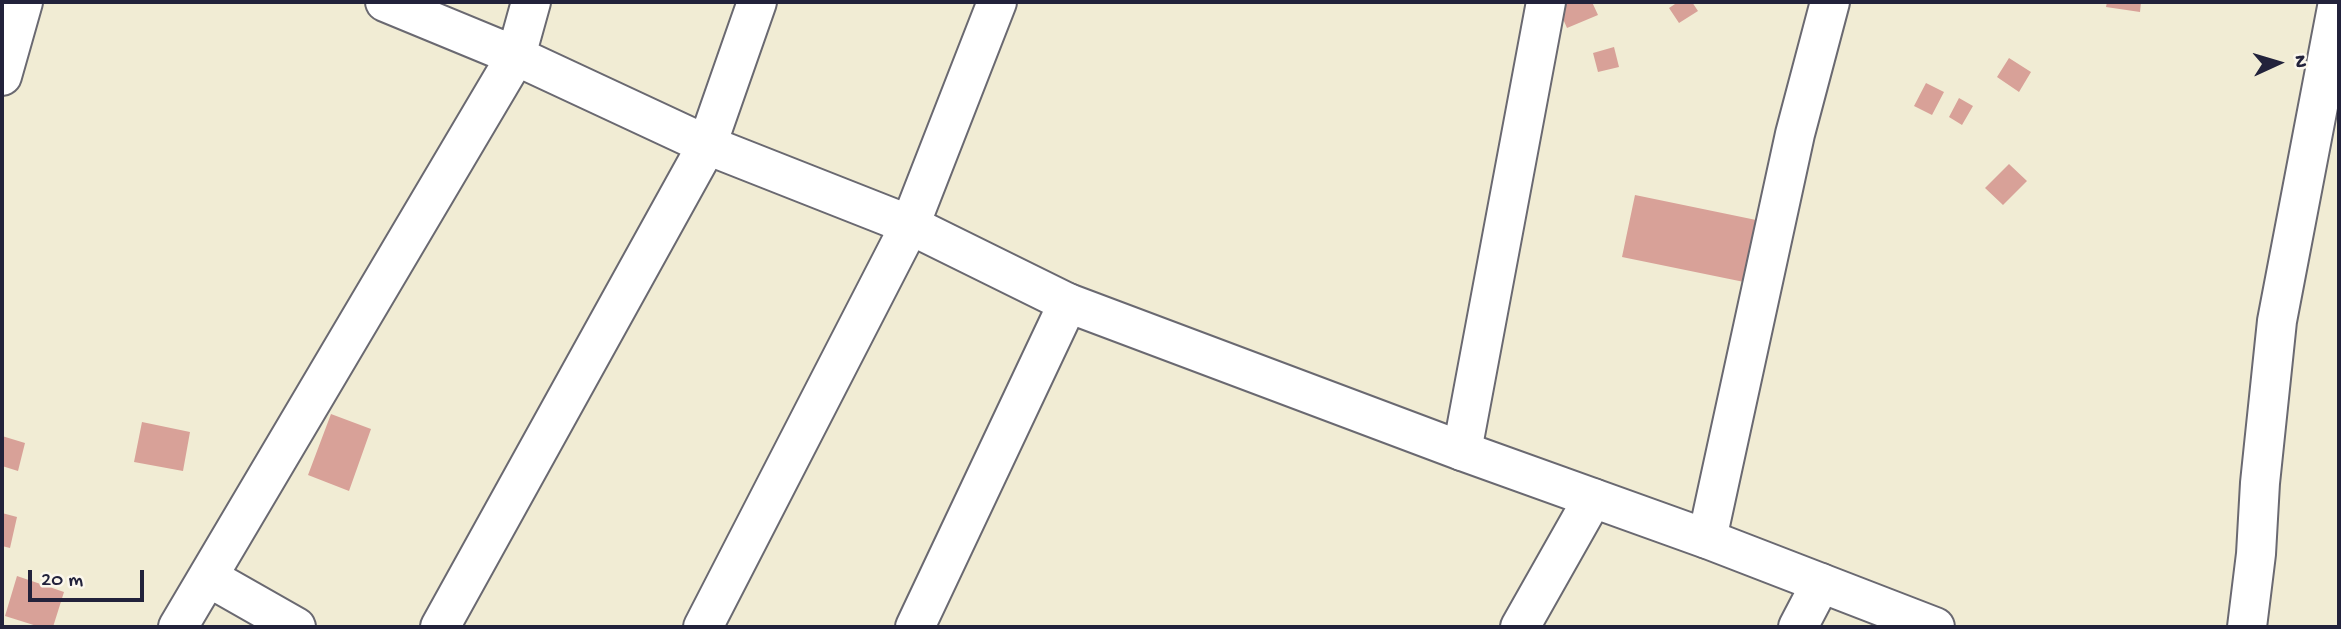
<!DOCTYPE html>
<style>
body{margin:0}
#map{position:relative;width:2341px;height:629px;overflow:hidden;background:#f1ecd4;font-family:"Gochi Hand",sans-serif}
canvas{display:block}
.frame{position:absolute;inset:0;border:4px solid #22223b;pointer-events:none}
.north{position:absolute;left:2243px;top:28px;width:70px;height:70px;-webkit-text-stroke:5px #fbf7ec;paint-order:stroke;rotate:86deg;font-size:19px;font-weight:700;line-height:28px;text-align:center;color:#22223b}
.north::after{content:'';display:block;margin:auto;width:24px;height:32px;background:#22223b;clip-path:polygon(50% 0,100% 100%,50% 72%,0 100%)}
.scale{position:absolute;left:28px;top:570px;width:116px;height:32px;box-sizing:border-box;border:4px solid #22223b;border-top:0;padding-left:9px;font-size:21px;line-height:24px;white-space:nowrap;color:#22223b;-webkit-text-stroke:5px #fbf7ec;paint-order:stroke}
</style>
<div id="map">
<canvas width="2341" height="629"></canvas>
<div class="frame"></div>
<div class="north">N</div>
<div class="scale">20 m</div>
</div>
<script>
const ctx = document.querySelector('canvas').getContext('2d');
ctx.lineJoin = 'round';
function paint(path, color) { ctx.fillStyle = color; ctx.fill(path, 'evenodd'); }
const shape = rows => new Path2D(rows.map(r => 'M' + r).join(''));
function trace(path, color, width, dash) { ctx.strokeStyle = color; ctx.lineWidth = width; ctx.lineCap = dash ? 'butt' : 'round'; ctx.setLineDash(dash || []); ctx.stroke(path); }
paint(shape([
 [1560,2,1592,2,1598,15,1567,28,1556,3],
 [1678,2,1692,2,1698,11,1679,23,1669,8],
 [2107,2,2141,2,2140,12,2106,7],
 [1614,47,1619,67,1598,72,1593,53],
 [2009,58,2031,72,2019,92,1997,77],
 [1926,83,1944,92,1932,115,1914,106],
 [1959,98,1973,106,1962,125,1949,117],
 [2009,164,2027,181,2003,205,1985,188],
 [1635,195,1761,221,1749,283,1622,257],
 [331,414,371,429,349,491,308,475],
 [142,422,190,432,183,471,134,462],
 [2,436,25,443,18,471,2,466],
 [2,513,17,517,10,548,2,546],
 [17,576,64,592,53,627,40,627,5,616]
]), '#d8a198');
const street = shape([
 [385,2,516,56],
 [2,76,23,2],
 [1462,451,1546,2],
 [1707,539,1795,134,1830,2],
 [208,577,296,627],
 [178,627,516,56,531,2],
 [440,627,707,145,757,2],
 [703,627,910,225,997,2],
 [915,627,1068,303],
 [1520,627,1593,498],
 [1798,627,1821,583],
 [2247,627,2256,554,2260,483,2277,321,2338,2]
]);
const secondary = shape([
 [516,56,707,145,910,225,1068,303,1462,451,1707,539,1935,627]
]);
trace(street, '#6a6971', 42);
trace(secondary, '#6a6971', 42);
trace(street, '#fff', 38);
trace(secondary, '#fff', 38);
</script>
